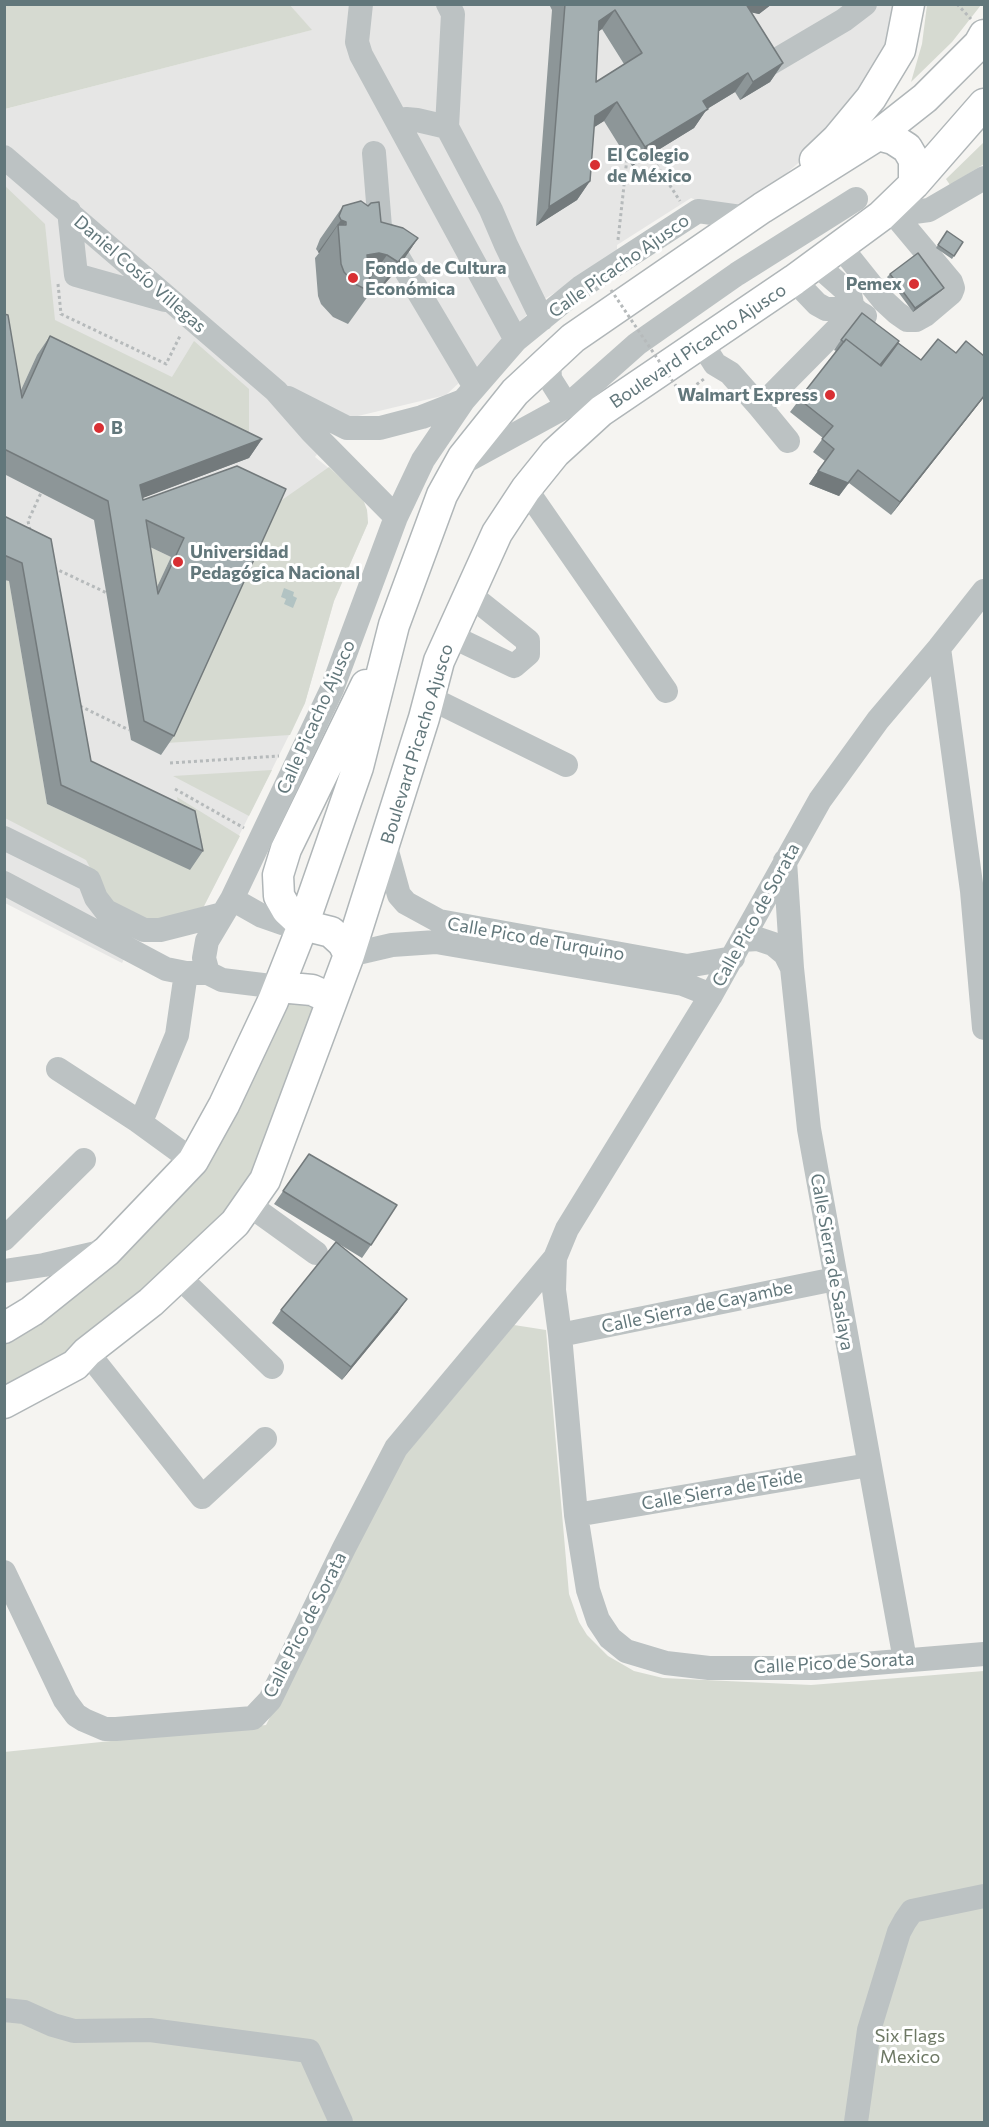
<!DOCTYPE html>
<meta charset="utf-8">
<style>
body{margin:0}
#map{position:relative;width:989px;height:2127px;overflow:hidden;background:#f5f4f1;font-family:Commissioner,sans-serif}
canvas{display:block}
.frame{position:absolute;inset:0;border:6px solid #62777b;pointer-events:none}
</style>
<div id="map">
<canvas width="989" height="2127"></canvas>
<div class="frame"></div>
</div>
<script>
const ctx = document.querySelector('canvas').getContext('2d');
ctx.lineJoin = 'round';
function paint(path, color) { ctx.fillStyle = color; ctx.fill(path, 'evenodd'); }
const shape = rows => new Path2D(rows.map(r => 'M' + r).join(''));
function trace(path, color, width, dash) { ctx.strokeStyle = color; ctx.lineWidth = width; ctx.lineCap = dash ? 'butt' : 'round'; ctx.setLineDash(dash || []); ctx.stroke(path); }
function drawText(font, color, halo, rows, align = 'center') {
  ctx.font = font + ' Commissioner,sans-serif'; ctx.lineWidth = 6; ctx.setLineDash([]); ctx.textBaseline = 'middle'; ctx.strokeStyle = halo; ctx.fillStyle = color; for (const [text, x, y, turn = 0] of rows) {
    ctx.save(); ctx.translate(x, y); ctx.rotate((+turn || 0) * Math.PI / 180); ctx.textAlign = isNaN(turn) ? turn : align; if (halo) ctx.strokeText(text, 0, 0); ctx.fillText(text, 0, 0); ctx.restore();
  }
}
paint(shape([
 [290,5,896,5,892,26,883,49,862,86,811,152,781,178,729,213,691,198,617,245,617,254,543,300,528,313,503,342,446,395,337,421,324,410,321,449,315,457,353,488,367,510,368,523,334,601,305,703,202,910,144,922,122,963,5,903,5,109,311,30]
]), '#e6e6e5');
paint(shape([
 [5,4,290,5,312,30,5,109],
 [927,5,981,5,952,42,911,82,922,44],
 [984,142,984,164,950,185,946,179],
 [4,185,45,224,55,320,172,377,194,341,249,389,249,458,37,355,9,416,4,391],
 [329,467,363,499,367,510,368,523,334,601,305,703,290,735,166,743,272,507],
 [133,539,171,557,145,613],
 [4,580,9,581,47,804,189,869,177,797,240,836,202,910,144,922,111,907,86,860,5,818],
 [272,770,249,816,173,776],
 [282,990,330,1006,262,1177,150,1301,5,1401,5,1330,196,1161],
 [514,1325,546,1330,569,1594,579,1622,587,1635,608,1656,634,1671,663,1678,811,1685,984,1671,984,2122,5,2122,4,1752,266,1725,401,1460]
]), '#d6dad1');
paint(shape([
 [284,588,294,592,293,596,297,598,293,608,284,604,286,599,281,597]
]), '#b2c3c3');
const major = shape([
 [878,135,893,139,907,148,914,160,914,184],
 [815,160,837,139,871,98,900,50,909,4],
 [349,955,343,943,331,932,303,925,287,910,279,896,278,875,286,849,366,685],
 [279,987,312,990,332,999],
 [4,1328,32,1311,107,1251,193,1161,224,1105,273,1001,303,925,358,767,394,625,442,495,463,457,515,392,573,338,762,208,878,135,925,98,979,44,984,35],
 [4,1403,75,1365,87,1352,151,1302,235,1223,265,1180,349,955,424,718,439,661,497,533,526,489,555,453,601,411,794,280,881,216,914,184,984,104]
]);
trace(major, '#b0b6b8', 33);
trace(shape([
 [957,4,971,19],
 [650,155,680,201],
 [618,240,627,158],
 [58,284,61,314,166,364,181,334],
 [682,395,704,379],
 [30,530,28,521,41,493],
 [54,568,107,593],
 [80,706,129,730],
 [170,763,279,756],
 [175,789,244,828]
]), '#b6babb', 3, [3, 3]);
trace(shape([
 [361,4,357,42,361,55,516,340],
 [448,4,453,14,447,127,491,210,506,245,542,319],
 [766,66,844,20,865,4],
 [398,123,406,119,417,120,447,127],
 [374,153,380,227,475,387],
 [4,157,276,391,312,432,396,517],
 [69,211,76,275,165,300],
 [884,216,929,210,984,178],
 [840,246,884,301,897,313,907,320,916,320,925,315,951,293,953,288,951,282,895,215],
 [816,264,850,294,853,309],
 [794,280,817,304,826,309,853,309,865,316],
 [701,342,715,364,730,373,760,407,856,310],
 [549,360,550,379,567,406],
 [288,398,347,428,380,428,422,417,463,401],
 [760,407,788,441],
 [461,464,567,406,637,344,737,274,856,199],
 [526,489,666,691],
 [451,636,514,666,528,654,528,641,469,594],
 [939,648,972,891,984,1028],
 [428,697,566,765],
 [4,838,89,880,96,898,106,911,144,930,160,930,223,914],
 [385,844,399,895,406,903,439,921,687,966,733,958],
 [785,861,792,968,809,1129,905,1660],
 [4,883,166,969,186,973,208,973],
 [232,899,262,916,282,923,303,925],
 [742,940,758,939,773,944,785,954,792,968],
 [349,955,392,945,436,942,683,984,711,995],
 [279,987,222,980,208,973,204,958,207,941,232,899,332,689,396,517,423,460,463,401,516,340,581,287,698,211,748,218],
 [58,1069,138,1121,193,1161],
 [138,1121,145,1112,177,1035,186,973],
 [248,1204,316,1253],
 [4,1239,84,1160],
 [555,1258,554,1290,560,1335,576,1515,588,1590,598,1620,610,1638,626,1651,666,1663,709,1668,815,1668,984,1654],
 [4,1271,44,1265,105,1251],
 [178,1276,272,1367],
 [560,1335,835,1279],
 [87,1352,202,1497,265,1439],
 [576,1515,869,1465],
 [4,1572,65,1700,76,1715,84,1720,105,1729,116,1729,253,1718,270,1700,344,1548,396,1448,555,1258,567,1229,711,995,820,800,878,720,939,648,984,591],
 [4,2010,24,2012,53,2025,74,2031,150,2030,309,2051,341,2122],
 [856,2122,869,2030,899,1932,905,1921,912,1911,984,1896]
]), '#bcc2c3', 24);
trace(major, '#fff', 30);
trace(shape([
 [611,290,682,395]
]), '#b6babb', 3, [3, 3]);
paint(shape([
 [549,4,772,4,759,14,751,12,783,63,770,82,740,100,735,92,707,109,694,128,632,166,604,121,594,127,590,181,577,200,536,226,552,10],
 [602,29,624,64,596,82,599,31],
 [343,206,418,238,396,271,375,295,371,292,348,324,333,317,321,304,318,296,315,258,319,253,316,249,320,239],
 [947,231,963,242,952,259,936,248],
 [890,274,944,288,941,291,913,312,887,277],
 [4,314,21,390,37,355,50,336,262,439,249,458,142,498,143,500,237,466,174,736,161,755,131,740,94,520,4,474],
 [150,547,171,557,157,587],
 [841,340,892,351,921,360,984,397,891,515,849,483,839,496,809,484,825,461,813,452,823,438,790,412,836,351,834,350],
 [4,516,51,539,91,761,203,851,190,870,47,804,9,581,4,580],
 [309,1154,371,1245,362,1258,339,1244,398,1312,342,1380,272,1323,281,1310,336,1242,274,1204]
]), '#8d9698');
paint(shape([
 [737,4,772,4,759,14,734,9],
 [615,10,602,29,586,40,599,21],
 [783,63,770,82,740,100,753,82],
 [748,73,735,92,707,109,694,128,632,166,645,147,703,101],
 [617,102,604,121,582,135,595,116],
 [590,181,577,200,536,226,549,207],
 [341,220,346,222,338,233,338,225,319,253,318,252],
 [418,238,396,271,375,295,398,262],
 [379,253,387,255,364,287,367,255],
 [944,288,941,291,913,312,915,308],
 [984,396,984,397,891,515,900,502],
 [262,439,249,458,127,504,140,485],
 [858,470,839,496,809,484,818,471],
 [407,1299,398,1312,342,1380,351,1367]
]), '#737a7c');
const building = shape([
 [565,4,746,4,783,63,753,82,748,73,703,101,708,109,645,147,617,102,595,116,590,181,549,207,565,4],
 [615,10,642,53,596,82,599,21,615,10],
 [361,201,368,206,371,203,379,202,381,222,403,228,418,238,398,262,387,255,379,253,367,255,371,292,355,284,344,272,341,264,338,225,346,225,346,222,341,220,339,216,343,206,361,201],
 [947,231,963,242,954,256,938,245,947,231],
 [918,253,944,288,915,308,890,274,918,253],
 [862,313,899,341,880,365,846,339,844,342,841,340,862,313],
 [4,314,8,315,22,398,50,336,262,439,140,485,143,500,237,466,286,489,174,736,144,721,108,501,4,449,4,314],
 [146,520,184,538,158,594,146,520],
 [846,339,881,366,898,343,921,360,938,339,956,353,966,341,984,356,984,396,900,502,858,470,848,483,818,471,834,449,822,439,833,426,799,399,846,339],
 [4,516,51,539,91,761,195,811,203,851,61,785,22,563,4,555,4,516],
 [309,1154,397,1205,371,1245,283,1191,309,1154],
 [336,1242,407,1299,351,1367,281,1310,336,1242]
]);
paint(building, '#a4afb1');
trace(building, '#737a7c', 1.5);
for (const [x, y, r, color] of [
 [595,165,6,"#d82f33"],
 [353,278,6,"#d82f33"],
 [914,284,6,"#d82f33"],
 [830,395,6,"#d82f33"],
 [99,428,6,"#d82f33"],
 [178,562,6,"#d82f33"]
]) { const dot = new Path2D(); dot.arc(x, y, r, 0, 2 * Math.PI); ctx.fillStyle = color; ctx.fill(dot); trace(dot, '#fff', 2); }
drawText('bold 18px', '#62777b', '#fff', [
 ["El Colegio",607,155],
 ["de México",607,176],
 ["Fondo de Cultura",365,268],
 ["Económica",365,289],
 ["Pemex",902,284,"right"],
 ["Walmart Express",818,395,"right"],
 ["B",111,428],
 ["Universidad",190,552],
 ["Pedagógica Nacional",190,573]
], 'left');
drawText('18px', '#62777b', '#fff', [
 ["Calle Picacho Ajusco",619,266,-35],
 ["Daniel Cosío Villegas",140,274,41],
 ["Boulevard Picacho Ajusco",698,346,-34],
 ["Calle Picacho Ajusco",316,717,-66],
 ["Boulevard Picacho Ajusco",417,744,-73],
 ["Calle Pico de Sorata",756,915,-61],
 ["Calle Pico de Turquino",536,939,10],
 ["Calle Sierra de Saslaya",832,1262,80],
 ["Calle Sierra de Cayambe",697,1307,-12],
 ["Calle Sierra de Teide",722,1490,-10],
 ["Calle Pico de Sorata",305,1625,-63],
 ["Calle Pico de Sorata",834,1663,-3]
]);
drawText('18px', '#6d7864', '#fff', [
 ["Six Flags",910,2036],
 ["Mexico",910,2057]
]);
</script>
